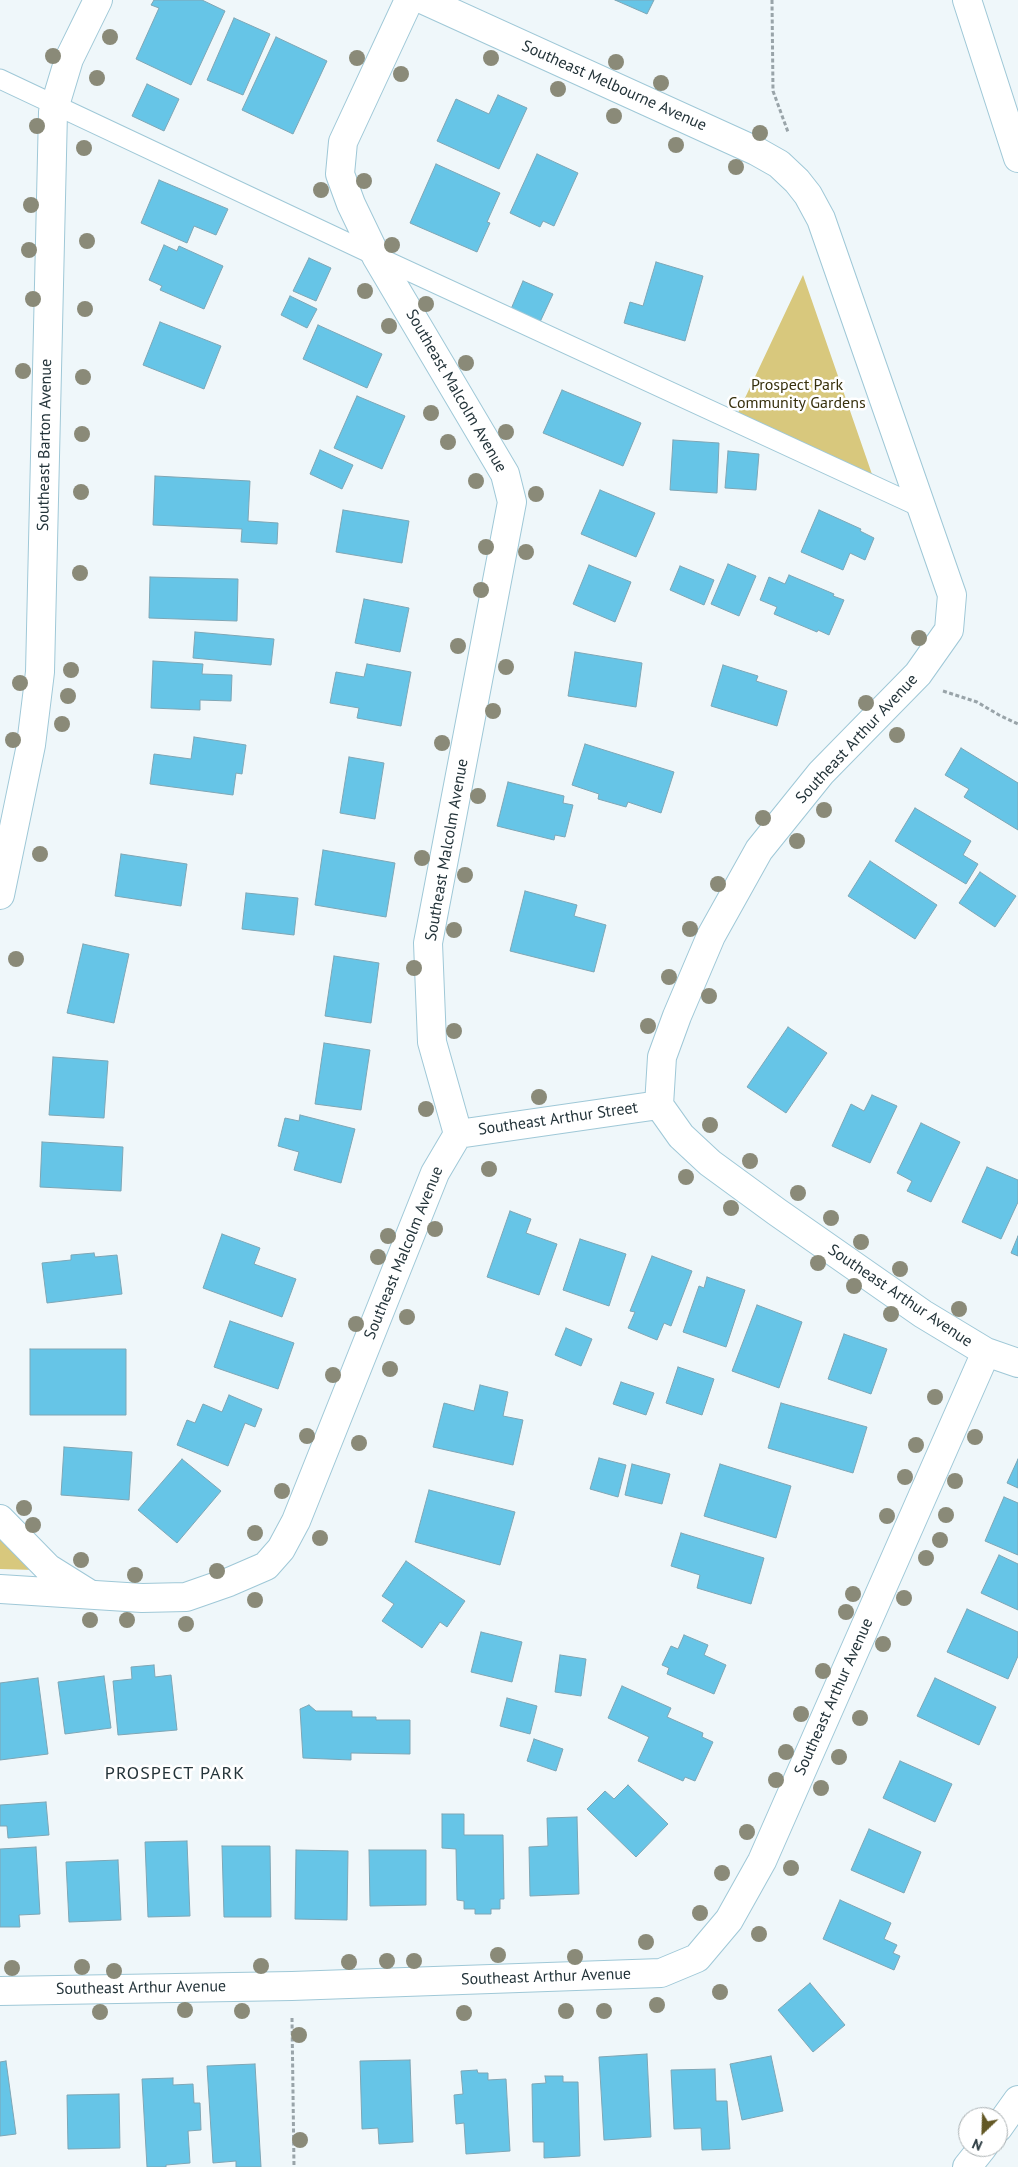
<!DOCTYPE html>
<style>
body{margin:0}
#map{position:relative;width:1018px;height:2167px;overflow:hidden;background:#eff7fa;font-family:"PT Sans",sans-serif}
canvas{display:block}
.north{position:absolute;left:958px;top:2107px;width:50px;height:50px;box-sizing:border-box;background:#fff;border:1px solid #a7aeb0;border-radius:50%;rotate:204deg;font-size:14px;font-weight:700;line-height:20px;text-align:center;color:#24343a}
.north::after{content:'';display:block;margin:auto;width:18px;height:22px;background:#635825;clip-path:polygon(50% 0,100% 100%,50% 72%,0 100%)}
</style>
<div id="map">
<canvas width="1018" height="2167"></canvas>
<div class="north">N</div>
</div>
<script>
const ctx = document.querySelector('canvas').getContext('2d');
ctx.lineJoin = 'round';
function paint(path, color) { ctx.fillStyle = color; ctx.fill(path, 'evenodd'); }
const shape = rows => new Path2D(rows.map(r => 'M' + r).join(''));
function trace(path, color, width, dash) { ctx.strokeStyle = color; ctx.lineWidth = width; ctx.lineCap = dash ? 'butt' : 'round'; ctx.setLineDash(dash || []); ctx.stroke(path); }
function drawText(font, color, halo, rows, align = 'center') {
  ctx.font = font + ' "PT Sans",sans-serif'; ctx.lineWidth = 5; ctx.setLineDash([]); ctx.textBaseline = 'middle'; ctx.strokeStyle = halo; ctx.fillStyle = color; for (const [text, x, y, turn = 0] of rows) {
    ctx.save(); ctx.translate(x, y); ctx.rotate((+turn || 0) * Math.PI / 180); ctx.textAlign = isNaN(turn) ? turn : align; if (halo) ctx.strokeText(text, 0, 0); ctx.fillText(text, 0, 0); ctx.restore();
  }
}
paint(shape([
 [803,275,874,480,736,417],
 [0,1538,35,1570,0,1569]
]), '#d8c87d');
const building = shape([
 [154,0,202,0,225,11,191,85,136,59,159,8,151,5,154,0],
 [615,0,654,0,647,14,615,0],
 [234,18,270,34,243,95,207,80,234,18],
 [276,37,327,61,293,134,242,110,276,37],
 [147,84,179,99,164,131,132,116,147,84],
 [498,95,527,108,499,169,437,141,456,99,489,114,498,95],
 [537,154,578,173,554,226,543,221,540,227,510,213,537,154],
 [436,164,500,193,487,222,490,223,477,252,410,223,436,164],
 [159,180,228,209,216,235,194,226,187,243,141,223,159,180],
 [164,245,177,251,179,246,223,266,204,309,160,290,162,286,149,280,164,245],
 [309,258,331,268,316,301,293,291,309,258],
 [656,262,703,276,685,341,624,323,630,302,643,306,656,262],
 [523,281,553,294,540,322,511,309,523,281],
 [290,296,317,309,307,328,281,315,290,296],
 [160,322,221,346,204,389,143,365,160,322],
 [318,325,382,354,367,388,303,359,318,325],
 [562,390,641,423,623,466,543,433,562,390],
 [357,396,405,416,382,469,334,448,357,396],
 [673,440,719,443,717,493,670,490,673,440],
 [320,450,353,465,342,489,310,474,320,450],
 [728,451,759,454,756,490,725,488,728,451],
 [155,476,250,481,248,521,278,523,277,544,241,542,242,529,153,525,155,476],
 [600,490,655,513,636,557,581,534,600,490],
 [343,510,409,521,402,563,336,552,343,510],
 [819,510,861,529,860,531,874,538,865,560,850,553,843,570,801,552,819,510],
 [728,564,756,576,739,616,711,604,728,564],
 [589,565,631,582,615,622,573,604,589,565],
 [680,566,714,580,704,605,670,590,680,566],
 [789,575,834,594,833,596,844,600,829,635,818,630,817,632,774,614,777,607,760,600,769,577,785,584,789,575],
 [150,577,238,579,237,621,149,618,150,577],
 [364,599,409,608,400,652,355,643,364,599],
 [195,632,274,639,271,665,193,658,195,632],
 [575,652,642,663,636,707,568,696,575,652],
 [153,661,203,664,202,674,232,675,231,701,200,700,200,710,151,708,153,661],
 [367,664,411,672,401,726,357,718,359,708,330,703,336,672,364,677,367,664],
 [723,665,758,676,756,681,787,691,777,726,711,706,723,665],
 [194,737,246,745,242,774,236,773,233,795,150,784,154,754,191,759,194,737],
 [585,744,674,772,661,813,628,802,626,807,598,799,599,794,572,785,585,744],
 [961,748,1018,783,1018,830,964,797,969,789,945,775,961,748],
 [349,757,384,763,375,819,340,813,349,757],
 [508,782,564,796,563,803,573,805,565,837,555,835,554,840,497,826,508,782],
 [915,808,971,841,963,855,978,864,966,884,895,841,915,808],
 [323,850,395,863,386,917,315,905,323,850],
 [121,854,187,864,181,906,115,896,121,854],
 [870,861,937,905,915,939,848,896,870,861],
 [980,872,1016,896,995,927,959,903,980,872],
 [525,891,577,905,574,916,606,925,594,972,510,951,525,891],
 [246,893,298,898,294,935,242,929,246,893],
 [83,944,129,954,114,1023,67,1013,83,944],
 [334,956,379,963,371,1023,325,1016,334,956],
 [788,1027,827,1053,786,1113,747,1087,788,1027],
 [324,1043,370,1050,361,1110,315,1104,324,1043],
 [53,1057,108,1061,104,1118,49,1115,53,1057],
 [872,1095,897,1106,870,1163,832,1146,851,1104,864,1111,872,1095],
 [300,1115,355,1129,341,1183,294,1170,299,1152,278,1146,285,1118,299,1121,300,1115],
 [921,1123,960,1142,931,1202,907,1191,912,1181,897,1173,921,1123],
 [42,1142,123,1147,121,1191,40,1187,42,1142],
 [987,1167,1018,1180,1018,1202,1001,1239,962,1222,987,1167],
 [510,1211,531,1219,526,1233,557,1244,539,1295,487,1277,510,1211],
 [222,1234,260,1248,254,1264,296,1279,282,1317,203,1288,222,1234],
 [1018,1236,1018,1256,1011,1253,1018,1236],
 [580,1239,626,1254,609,1306,563,1290,580,1239],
 [94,1253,95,1257,117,1255,122,1294,47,1303,42,1263,71,1260,71,1255,94,1253],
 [652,1256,692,1271,671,1326,664,1323,657,1340,628,1328,635,1312,630,1311,652,1256],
 [707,1277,745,1290,726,1347,683,1332,699,1286,704,1288,707,1277],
 [757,1305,802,1322,779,1388,732,1371,757,1305],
 [230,1321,294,1343,278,1389,214,1367,230,1321],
 [566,1328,592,1339,581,1366,555,1355,566,1328],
 [844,1334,887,1349,871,1394,828,1379,844,1334],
 [30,1349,126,1349,126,1415,30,1415,30,1349],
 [678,1367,714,1379,702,1415,666,1403,678,1367],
 [621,1382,654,1393,646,1415,613,1404,621,1382],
 [480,1385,508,1392,503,1416,523,1420,513,1465,433,1447,444,1403,474,1411,480,1385],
 [229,1395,262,1409,255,1427,245,1423,228,1466,177,1445,187,1420,195,1423,203,1404,222,1412,229,1395],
 [781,1403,867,1427,853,1473,768,1448,781,1403],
 [64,1447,132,1452,129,1500,61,1495,64,1447],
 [599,1458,626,1465,618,1497,590,1489,599,1458],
 [182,1459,221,1491,177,1543,138,1510,182,1459],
 [1018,1459,1018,1488,1007,1483,1018,1459],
 [632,1464,670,1474,662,1504,625,1495,632,1464],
 [720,1464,791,1486,776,1538,704,1516,720,1464],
 [429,1490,515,1512,500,1565,415,1542,429,1490],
 [1004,1497,1018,1503,1018,1555,985,1541,1004,1497],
 [681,1533,764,1558,751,1604,697,1588,700,1575,671,1566,681,1533],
 [999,1555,1018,1564,1018,1610,981,1593,999,1555],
 [406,1561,465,1601,447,1627,440,1622,422,1648,382,1621,394,1604,382,1596,406,1561],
 [967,1609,1018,1632,1018,1656,1008,1679,947,1652,967,1609],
 [481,1632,522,1642,512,1682,471,1672,481,1632],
 [684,1635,708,1645,704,1655,726,1665,714,1694,667,1674,669,1668,662,1665,671,1646,678,1649,684,1635],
 [560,1655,586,1659,581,1696,555,1692,560,1655],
 [154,1665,155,1677,171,1675,177,1730,118,1735,113,1681,132,1679,131,1667,154,1665],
 [104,1676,111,1728,65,1734,58,1682,104,1676],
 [38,1678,48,1754,0,1760,0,1683,38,1678],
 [935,1678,996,1707,979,1745,917,1716,935,1678],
 [622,1686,671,1708,667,1717,703,1733,702,1737,713,1742,695,1781,685,1777,683,1781,638,1761,649,1737,608,1718,622,1686],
 [507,1698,537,1706,530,1734,500,1726,507,1698],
 [309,1705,316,1711,352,1711,352,1717,376,1717,376,1720,410,1720,410,1754,351,1753,351,1760,303,1758,300,1709,309,1705],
 [534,1739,563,1749,556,1771,527,1761,534,1739],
 [900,1761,952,1784,935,1822,883,1798,900,1761],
 [628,1785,668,1824,636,1857,587,1809,605,1791,614,1799,628,1785],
 [46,1802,49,1835,8,1838,7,1826,0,1826,0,1805,46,1802],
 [442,1814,464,1814,464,1835,503,1835,504,1899,500,1899,500,1909,491,1909,491,1914,475,1914,475,1909,464,1909,464,1901,457,1900,456,1849,442,1848,442,1814],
 [577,1817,579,1894,530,1896,529,1847,548,1846,547,1818,577,1817],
 [869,1829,921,1852,904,1893,851,1870,869,1829],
 [187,1841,190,1916,148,1917,145,1842,187,1841],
 [222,1846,270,1846,271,1917,224,1917,222,1846],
 [36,1847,40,1914,19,1915,20,1927,0,1927,0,1849,36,1847],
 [296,1850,348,1851,347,1920,295,1919,296,1850],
 [369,1850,426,1850,426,1905,370,1906,369,1850],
 [118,1860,121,1920,69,1922,66,1862,118,1860],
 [840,1900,891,1923,884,1939,897,1945,893,1953,900,1956,894,1970,823,1939,840,1900],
 [810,1983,845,2025,813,2052,778,2010,810,1983],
 [647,2054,651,2137,604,2140,599,2057,647,2054],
 [771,2056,783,2111,742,2120,730,2064,771,2056],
 [410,2060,413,2142,379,2144,378,2128,362,2129,360,2061,410,2060],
 [6,2061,16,2134,0,2136,0,2062,6,2061],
 [255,2064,261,2167,236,2167,236,2161,213,2163,207,2066,255,2064],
 [715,2069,716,2101,727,2101,730,2149,702,2150,701,2128,674,2129,671,2070,715,2069],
 [477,2070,478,2073,488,2073,488,2080,506,2079,510,2151,466,2154,464,2123,456,2124,454,2095,463,2094,461,2071,477,2070],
 [545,2076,563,2076,563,2082,578,2082,580,2156,544,2158,544,2142,533,2142,532,2084,546,2083,545,2076],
 [173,2078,173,2085,193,2084,194,2103,200,2103,201,2130,188,2131,190,2163,166,2165,166,2167,147,2167,142,2079,173,2078],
 [119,2094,120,2148,68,2149,67,2095,119,2094]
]);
paint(building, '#66c5e7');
trace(building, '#7ea6b5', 1);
const lane = shape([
 [0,79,376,256,920,507]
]);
const street = shape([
 [424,0,756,151,779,164,797,181,808,195,821,219,952,595,949,630,918,674,821,773,759,850,711,936,677,1016,662,1057,659,1105,681,1136,710,1163,777,1212,923,1314,986,1352,1018,1363],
 [0,895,31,745,40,672,53,112,69,59,98,0],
 [458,1134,659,1105],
 [0,1519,48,1568,88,1593],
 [0,1589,142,1598,186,1597,229,1582,266,1566,281,1549,296,1521,435,1173,458,1134,432,1042,428,943,512,502,505,474,376,256,351,204,340,174,343,142,409,0],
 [0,1991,292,1986,661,1973,697,1958,729,1920,762,1861,986,1352],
 [998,2128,1018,2100],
 [967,2167,983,2147]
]);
const highway = shape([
 [967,0,1018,158]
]);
trace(lane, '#9fc8d7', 21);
trace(street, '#9fc8d7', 30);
trace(highway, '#9fc8d7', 30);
trace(shape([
 [772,0,773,91,788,132],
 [943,691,977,702,999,715,1018,724],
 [292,2018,294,2167]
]), '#99a4a9', 3, [4, 2.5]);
trace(lane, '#fff', 19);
trace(street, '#fff', 28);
trace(highway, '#fff', 28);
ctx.fillStyle = '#8a8a78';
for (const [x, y] of [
 [110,37],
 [53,56],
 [357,58],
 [491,58],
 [616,62],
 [401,74],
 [97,78],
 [661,83],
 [558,89],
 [614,116],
 [37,126],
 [760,133],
 [676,145],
 [84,148],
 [736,167],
 [364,181],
 [321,190],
 [31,205],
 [87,241],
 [392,245],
 [29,250],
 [365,291],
 [33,299],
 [426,304],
 [85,309],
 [389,326],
 [466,363],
 [23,371],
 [83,377],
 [431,413],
 [506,432],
 [82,434],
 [448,442],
 [476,481],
 [81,492],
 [536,494],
 [486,547],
 [526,552],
 [80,573],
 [481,590],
 [919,638],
 [458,646],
 [506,667],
 [71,670],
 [20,683],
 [68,696],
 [866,703],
 [493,711],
 [62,724],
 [897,735],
 [13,740],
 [442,743],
 [478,796],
 [824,810],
 [763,818],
 [797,841],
 [40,854],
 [422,858],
 [465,875],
 [718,884],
 [690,929],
 [454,930],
 [16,959],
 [414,968],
 [669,977],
 [709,996],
 [648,1026],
 [454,1031],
 [539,1097],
 [426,1109],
 [710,1125],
 [750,1161],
 [489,1169],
 [686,1177],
 [798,1193],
 [731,1208],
 [831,1218],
 [435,1229],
 [388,1236],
 [861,1242],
 [378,1257],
 [818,1263],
 [900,1269],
 [854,1286],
 [959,1309],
 [891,1314],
 [407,1317],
 [356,1324],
 [390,1369],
 [333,1375],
 [935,1397],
 [307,1436],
 [975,1437],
 [359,1443],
 [916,1445],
 [905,1477],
 [955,1481],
 [282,1491],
 [24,1508],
 [946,1515],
 [887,1516],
 [33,1525],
 [255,1533],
 [320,1538],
 [940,1540],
 [926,1558],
 [81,1560],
 [217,1571],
 [135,1575],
 [853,1594],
 [904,1598],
 [255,1600],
 [846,1612],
 [90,1620],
 [127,1620],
 [186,1624],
 [883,1644],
 [823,1671],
 [801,1714],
 [860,1718],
 [786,1752],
 [839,1757],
 [776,1780],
 [821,1788],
 [747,1832],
 [791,1868],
 [722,1873],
 [700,1913],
 [759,1934],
 [646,1942],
 [498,1955],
 [575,1957],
 [387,1961],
 [414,1961],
 [349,1962],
 [261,1966],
 [82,1967],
 [12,1968],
 [114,1971],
 [720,1992],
 [657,2005],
 [185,2010],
 [242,2011],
 [566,2011],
 [604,2011],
 [100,2012],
 [464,2013],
 [299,2035],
 [300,2140]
]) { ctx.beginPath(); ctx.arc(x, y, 8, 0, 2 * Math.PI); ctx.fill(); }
drawText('16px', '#24343a', '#fff', [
 ["Southeast Melbourne Avenue",614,86,24],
 ["Southeast Malcolm Avenue",456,391,60],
 ["Southeast Barton Avenue",45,445,-89],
 ["Southeast Arthur Avenue",857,739,-47],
 ["Southeast Malcolm Avenue",447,850,-80],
 ["Southeast Arthur Street",558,1119,-8],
 ["Southeast Malcolm Avenue",404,1253,-68],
 ["Southeast Arthur Avenue",900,1296,34],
 ["Southeast Arthur Avenue",834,1697,-66],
 ["Southeast Arthur Avenue",546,1977,-2],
 ["Southeast Arthur Avenue",141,1988,-1]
]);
drawText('16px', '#38310d', '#fff', [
 ["Prospect Park",797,385],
 ["Community Gardens",797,403]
]);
ctx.letterSpacing = '1px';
drawText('18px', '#24343a', '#fff', [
 ["PROSPECT PARK",175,1774]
]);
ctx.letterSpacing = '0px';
</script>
